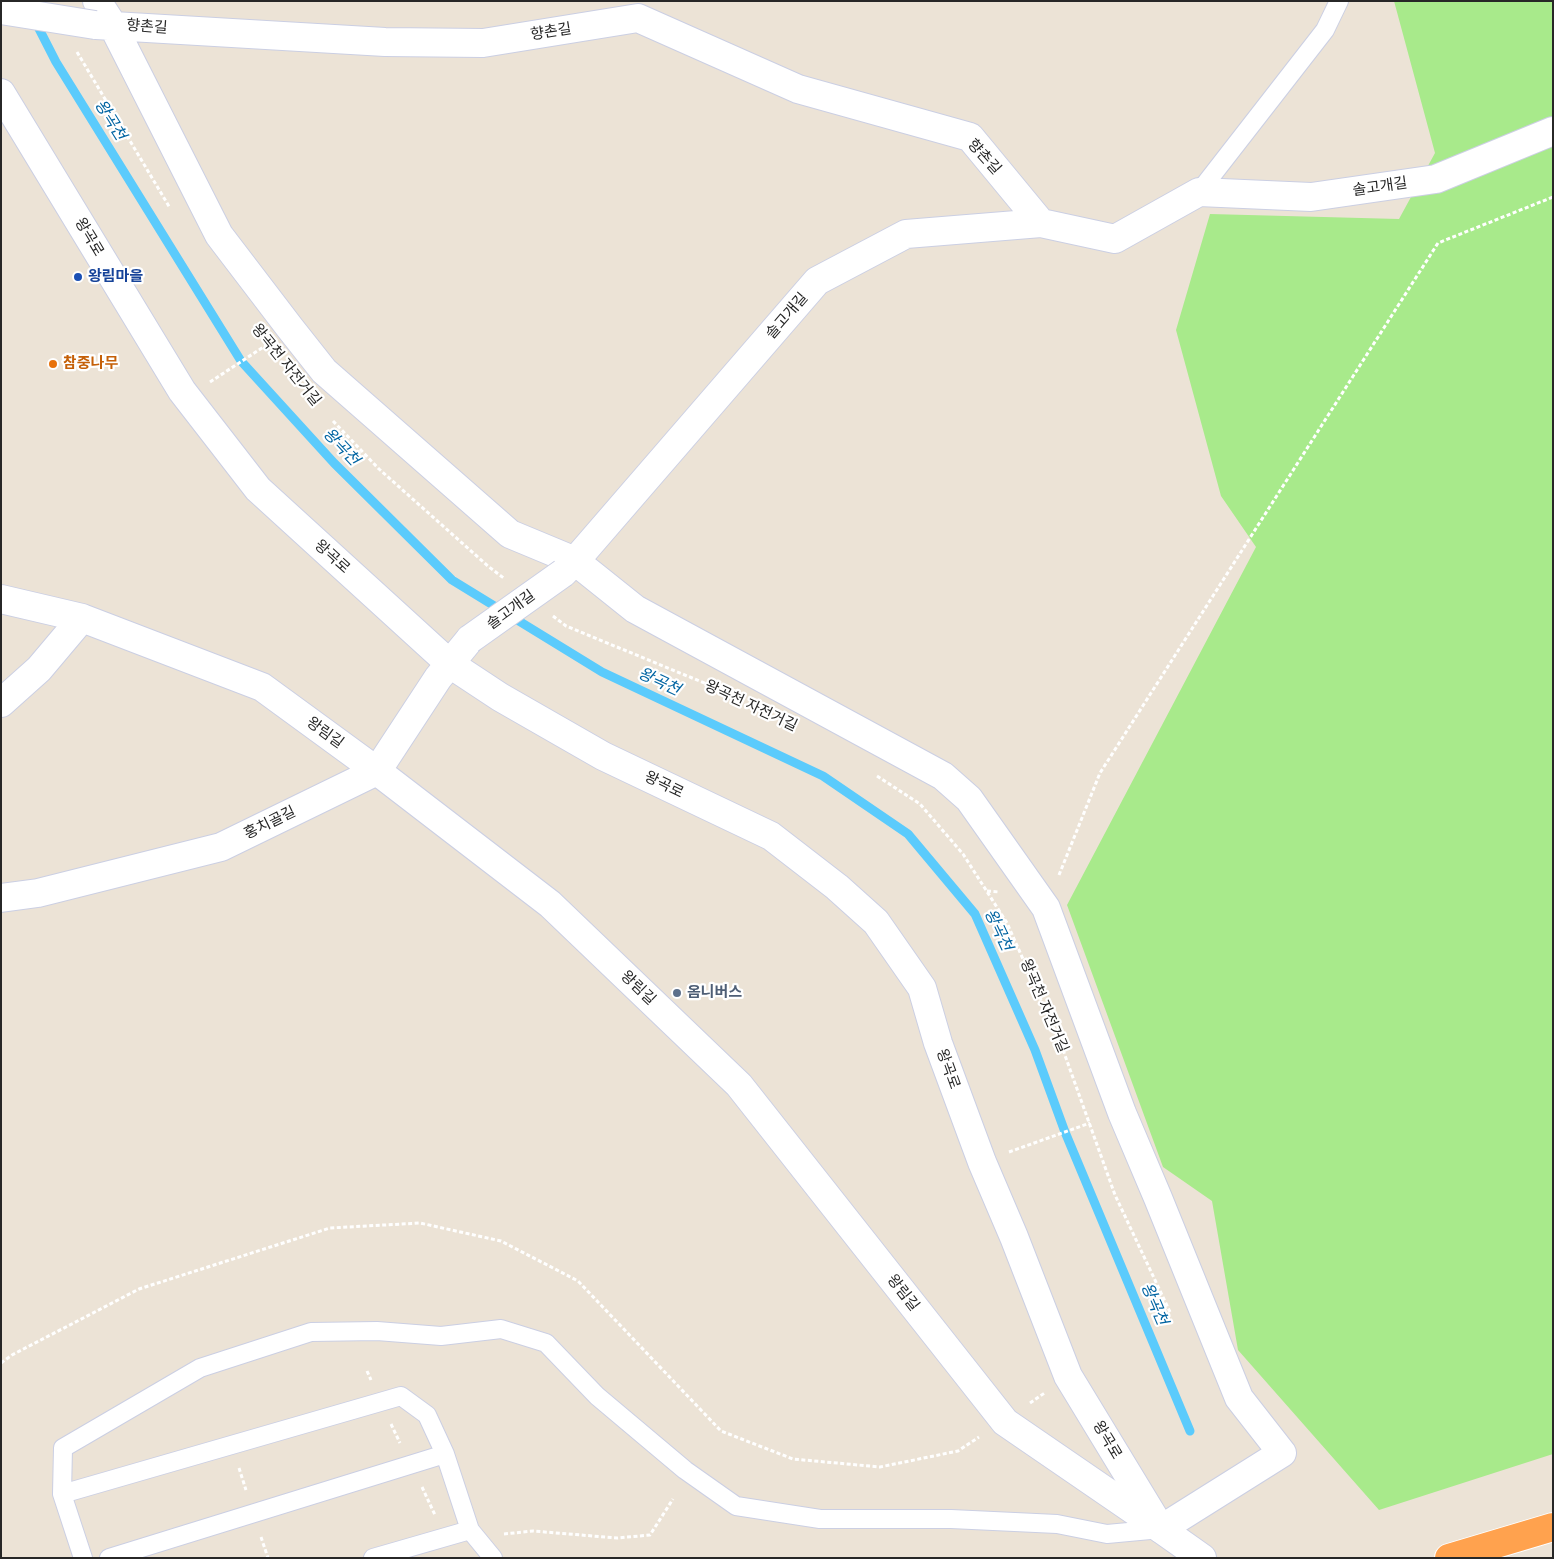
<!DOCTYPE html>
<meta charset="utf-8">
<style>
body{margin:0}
#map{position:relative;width:1554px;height:1559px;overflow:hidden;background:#ece3d6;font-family:"IBM Plex Sans",sans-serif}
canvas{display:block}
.frame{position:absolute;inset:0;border:2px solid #272727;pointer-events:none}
</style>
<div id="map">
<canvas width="1554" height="1559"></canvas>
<div class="frame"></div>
</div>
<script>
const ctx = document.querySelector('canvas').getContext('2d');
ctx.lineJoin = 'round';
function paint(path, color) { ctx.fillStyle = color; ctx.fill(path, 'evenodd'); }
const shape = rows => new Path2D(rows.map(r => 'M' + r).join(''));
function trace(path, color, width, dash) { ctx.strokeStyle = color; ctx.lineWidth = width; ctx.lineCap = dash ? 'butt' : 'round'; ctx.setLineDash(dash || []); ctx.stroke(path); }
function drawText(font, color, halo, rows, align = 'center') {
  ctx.font = font + ' "IBM Plex Sans","Noto Sans KR",sans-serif'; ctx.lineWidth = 4.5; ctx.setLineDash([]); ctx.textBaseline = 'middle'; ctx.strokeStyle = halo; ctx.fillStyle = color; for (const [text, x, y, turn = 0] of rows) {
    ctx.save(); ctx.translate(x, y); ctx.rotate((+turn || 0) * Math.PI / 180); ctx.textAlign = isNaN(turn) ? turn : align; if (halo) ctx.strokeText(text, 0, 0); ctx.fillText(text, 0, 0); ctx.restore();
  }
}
paint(shape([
 [1394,1,1553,1,1553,1454,1379,1510,1238,1350,1212,1201,1163,1167,1067,905,1256,547,1221,496,1176,330,1210,214,1399,219,1435,153]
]), '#a8ea8b');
trace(shape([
 [34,19,56,62,241,361,334,463,452,580,602,672,823,776,908,834,975,914,1035,1050,1065,1132,1190,1431]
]), '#5bcbfc', 9);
const lane = shape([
 [1199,192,1325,30,1339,1],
 [62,1494,401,1396,427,1415,445,1454],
 [83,1558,62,1494,63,1448,200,1368,311,1332,377,1331,441,1336,501,1329,546,1343,597,1396,685,1470,736,1506,820,1519,951,1519,1057,1524,1107,1534,1161,1529],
 [109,1558,445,1454,470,1530,493,1558],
 [373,1558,470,1530]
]);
const street = shape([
 [96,25,385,42,483,43,638,18,798,89,970,137,1041,223],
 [563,573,575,561,817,281,906,234,1041,223,1115,239,1199,192,1311,197,1436,179,1553,131],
 [1,599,82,618,262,687,377,771,550,904,739,1085,1005,1422,1161,1529,1282,1453,1239,1398,1158,1198,1122,1113,1046,908,969,799,943,776,635,609,575,561,510,534,324,371,290,328,219,235,112,24,97,1],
 [1,703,39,669,82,618],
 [1,898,38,893,221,847,377,771,438,678,470,639]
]);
const secondary = shape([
 [1,93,182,391,258,489,450,664,500,697,603,756,771,836,837,887,876,922,922,988,938,1043,982,1162,1014,1237,1068,1376,1161,1529,1202,1558]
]);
const highway = shape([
 [1449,1558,1553,1527]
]);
trace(lane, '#cbcfe3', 20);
trace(street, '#cbcfe3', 30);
trace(secondary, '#cbcfe3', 30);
trace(highway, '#fff', 30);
trace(shape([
 [77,52,170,208],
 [210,382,268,344],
 [333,421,379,469,489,567,505,579],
 [553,616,566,626,714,687],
 [877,776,920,804,963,854,1007,923,1062,1047,1115,1195,1170,1312],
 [1059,875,1100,773,1438,243,1553,197],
 [987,891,999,892],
 [1009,1152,1090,1123],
 [1,1363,12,1355,139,1289,330,1228,420,1223,501,1241,578,1281,721,1431,793,1459,880,1467,958,1451,979,1437],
 [367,1371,371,1380],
 [1030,1403,1046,1392],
 [391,1424,400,1443],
 [239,1468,246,1490],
 [422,1487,435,1515],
 [504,1534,533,1531,617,1538,650,1535,673,1499],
 [261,1537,268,1558]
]), '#fff', 3, [4, 2.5]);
trace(lane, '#fff', 18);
trace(street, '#fff', 28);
trace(secondary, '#fff', 28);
trace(highway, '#ffa24e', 28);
const streetBridge = shape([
 [1,10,95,25],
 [470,639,563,573]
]);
trace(streetBridge, '#cbcfe3', 30, []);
trace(streetBridge, '#fff', 28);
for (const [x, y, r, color] of [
 [78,277,5,"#1a4fb4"],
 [53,364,5,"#e8710a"],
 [677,993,5,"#5c6f8a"]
]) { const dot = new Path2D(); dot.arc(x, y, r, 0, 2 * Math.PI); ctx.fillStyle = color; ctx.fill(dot); trace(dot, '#fff', 2); }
drawText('15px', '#272727', '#fff', [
 ["향촌길",147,27,4],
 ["향촌길",551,32,-9],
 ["향촌길",984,157,48],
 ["솔고개길",1380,187,-8],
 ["왕곡로",89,237,59],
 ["솔고개길",787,316,-49],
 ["왕곡천 자전거길",286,365,51],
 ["왕곡로",332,557,42],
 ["솔고개길",511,610,-36],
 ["왕곡천 자전거길",751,706,25],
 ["왕림길",325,733,36],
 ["왕곡로",664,785,26],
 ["홍치골길",270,823,-26],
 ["왕림길",638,988,44],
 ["왕곡천 자전거길",1044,1006,67],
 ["왕곡로",948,1069,70],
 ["왕림길",903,1293,52],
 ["왕곡로",1107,1440,59]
]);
drawText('bold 15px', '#164399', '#fff', [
 ["왕림마을",88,277]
], 'left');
drawText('bold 15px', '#c56008', '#fff', [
 ["참중나무",63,364]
], 'left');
drawText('bold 15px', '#4e5e75', '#fff', [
 ["옴니버스",687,993]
], 'left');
drawText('italic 16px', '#0064a2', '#fff', [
 ["왕곡천",110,120,58],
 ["왕곡천",341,447,47],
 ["왕곡천",659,682,25],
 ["왕곡천",998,930,65],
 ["왕곡천",1154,1304,67]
]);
</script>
